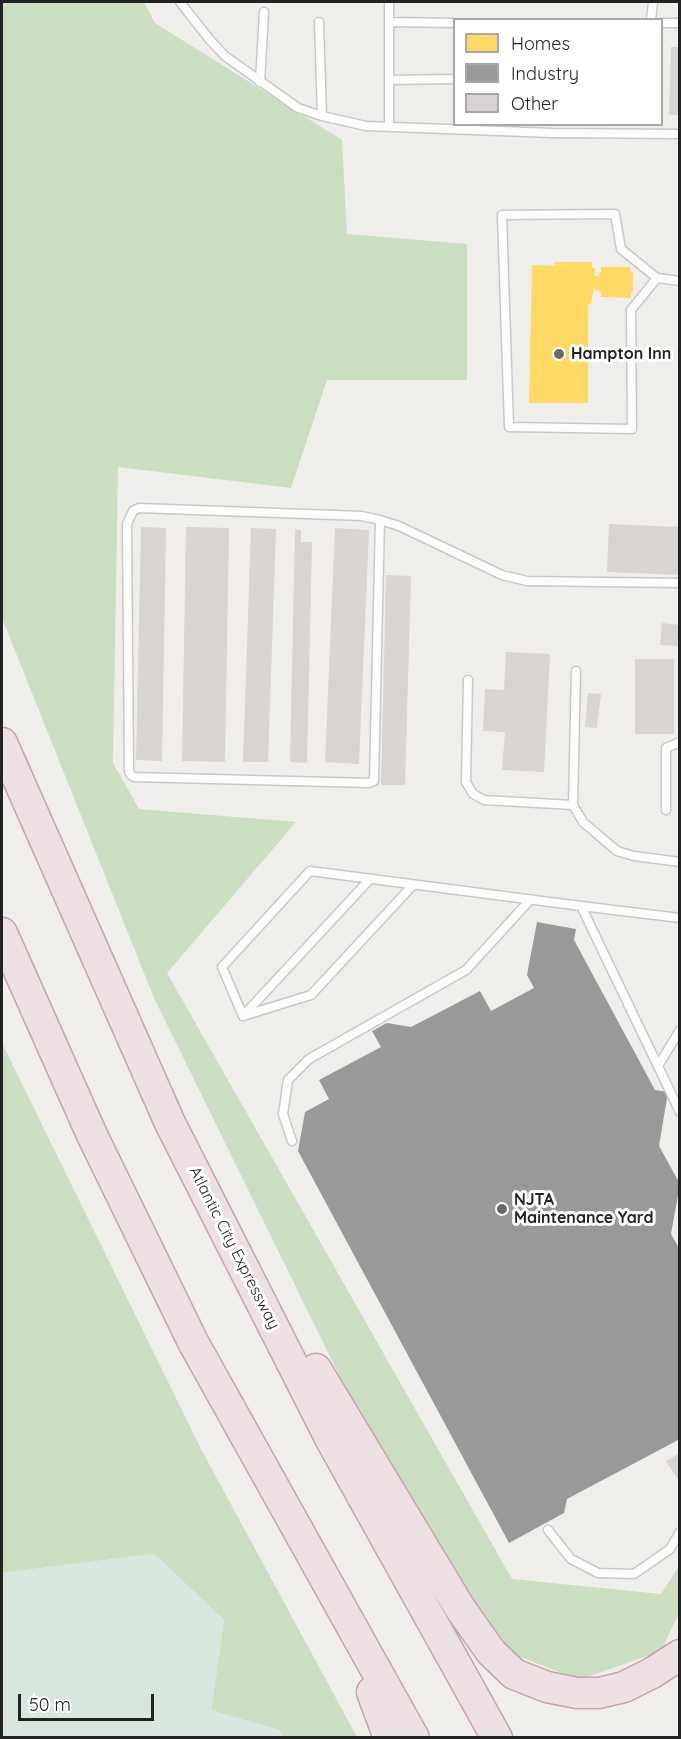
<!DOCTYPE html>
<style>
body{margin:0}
#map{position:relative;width:681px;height:1739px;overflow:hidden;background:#f0eeeb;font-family:Quicksand,sans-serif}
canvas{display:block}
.frame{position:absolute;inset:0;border:3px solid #222;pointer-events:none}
.legend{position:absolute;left:453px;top:18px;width:210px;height:108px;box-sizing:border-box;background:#fff;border:2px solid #a7a7a7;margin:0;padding:8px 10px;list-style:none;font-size:18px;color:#222}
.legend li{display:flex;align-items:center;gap:12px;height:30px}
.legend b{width:30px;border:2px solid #a7a7a7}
.scale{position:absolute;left:18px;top:1694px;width:136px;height:27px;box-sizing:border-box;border:3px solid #222;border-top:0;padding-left:8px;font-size:18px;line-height:21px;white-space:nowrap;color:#222;-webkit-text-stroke:4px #fff;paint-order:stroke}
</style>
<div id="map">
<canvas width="681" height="1739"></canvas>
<div class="frame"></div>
<ul class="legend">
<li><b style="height:16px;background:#ffd966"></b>Homes</li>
<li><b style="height:16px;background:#999"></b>Industry</li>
<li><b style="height:16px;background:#d7d4d2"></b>Other</li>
</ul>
<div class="scale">50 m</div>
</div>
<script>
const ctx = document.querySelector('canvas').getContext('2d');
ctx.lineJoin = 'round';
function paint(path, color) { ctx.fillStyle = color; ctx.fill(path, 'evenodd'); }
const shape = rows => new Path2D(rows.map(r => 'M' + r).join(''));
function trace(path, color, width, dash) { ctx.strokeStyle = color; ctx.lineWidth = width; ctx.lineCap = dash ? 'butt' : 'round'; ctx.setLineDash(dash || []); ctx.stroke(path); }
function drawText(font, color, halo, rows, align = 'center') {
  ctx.font = font + ' Quicksand,sans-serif'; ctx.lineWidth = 6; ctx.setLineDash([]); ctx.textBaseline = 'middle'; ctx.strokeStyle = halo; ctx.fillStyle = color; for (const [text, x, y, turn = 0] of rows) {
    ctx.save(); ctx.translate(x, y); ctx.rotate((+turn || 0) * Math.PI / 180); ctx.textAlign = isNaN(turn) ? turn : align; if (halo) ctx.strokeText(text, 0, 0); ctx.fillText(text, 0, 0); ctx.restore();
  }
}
paint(shape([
 [2,2,144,2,155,23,342,140,347,234,467,244,467,380,327,380,291,488,118,467,113,763,139,809,296,822,167,973,512,1579,661,1594,679,1566,679,1613,661,1651,579,1680,508,1652,497,1664,340,1377,154,998,2,618],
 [2,1043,201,1449,357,1737,283,1737,279,1730,211,1711,224,1620,154,1554,2,1573]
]), '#cbdec1');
paint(shape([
 [154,1554,224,1620,211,1710,279,1730,283,1737,2,1737,2,1573]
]), '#d9e6de');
paint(shape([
 [555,262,592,262,592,268,595,268,595,276,599,276,599,273,601,272,601,267,631,267,631,273,633,273,633,292,631,292,631,298,601,297,601,292,594,289,591,304,588,305,588,403,529,403,532,265,555,266]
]), '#ffd966');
paint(shape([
 [537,922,576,929,574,940,655,1090,668,1092,659,1146,680,1184,671,1234,680,1250,680,1439,567,1499,564,1513,509,1543,298,1151,305,1112,329,1099,319,1080,381,1047,372,1031,387,1023,411,1027,480,991,491,1011,534,988,527,975]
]), '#999');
paint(shape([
 [671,47,680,47,680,115,669,115],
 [609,524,680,527,680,575,607,572],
 [141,527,166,528,162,761,136,760],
 [186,527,229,528,225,762,182,761],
 [251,528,276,529,268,762,243,762],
 [335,528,369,530,359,764,325,762],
 [295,529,301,530,301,542,312,542,307,763,290,762],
 [386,575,411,576,405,785,381,785],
 [662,623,680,625,680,646,660,645],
 [506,652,550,654,544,772,502,770,505,732,483,731,485,689,504,690],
 [635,659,674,659,674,734,635,734],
 [588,693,601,694,597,728,585,727],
 [680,1453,680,1483,666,1461]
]), '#d7d4d2');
const lane = shape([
 [180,2,210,40,225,56,298,108,322,116,366,126,552,133,680,134],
 [651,20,653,2],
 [319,22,322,116],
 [389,22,454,23],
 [662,23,680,23],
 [389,80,454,79],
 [260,82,264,12],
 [389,127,389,2],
 [657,278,631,310,632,429,509,427,502,215,615,214,621,249,657,278,680,281],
 [380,520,374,781,369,783,134,777,131,775,129,771,127,524,133,511,139,508,362,516,380,520,399,526,502,575,527,581,680,583],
 [576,671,573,805,583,822,617,851,634,856,680,862],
 [468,680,466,782,473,794,484,800,573,805],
 [666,810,666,748,680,742],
 [413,885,311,995,243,1016,222,967,310,871,581,906,680,1112],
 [581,906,680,918],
 [243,1016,370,879],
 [658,1066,680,1030],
 [292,1141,283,1114,288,1080,309,1059,466,970,530,900],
 [548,1530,571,1559,598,1573,634,1574,670,1549,680,1532]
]);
const highway = shape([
 [2,743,170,1123,331,1440,497,1738],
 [2,933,92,1135,193,1342,414,1738],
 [316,1369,460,1608,491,1652,514,1674,547,1687,577,1693,599,1693,624,1687,652,1673,680,1655],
 [372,1692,389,1738]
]);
trace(lane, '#c9c8c7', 11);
trace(highway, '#c5a2ac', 33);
trace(lane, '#fdfcfc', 8);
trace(highway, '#ece0e2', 30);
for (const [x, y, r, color] of [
 [559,354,6,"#6a6968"],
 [502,1209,6,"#6a6968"]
]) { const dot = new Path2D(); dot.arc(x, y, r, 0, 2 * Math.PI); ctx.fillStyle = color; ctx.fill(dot); trace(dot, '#fff', 2); }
drawText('bold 16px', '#222', '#fff', [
 ["Hampton Inn",571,354],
 ["NJTA",514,1200],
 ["Maintenance Yard",514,1218]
], 'left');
drawText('16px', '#222', '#fff', [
 ["Atlantic City Expressway",234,1248,63]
]);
</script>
